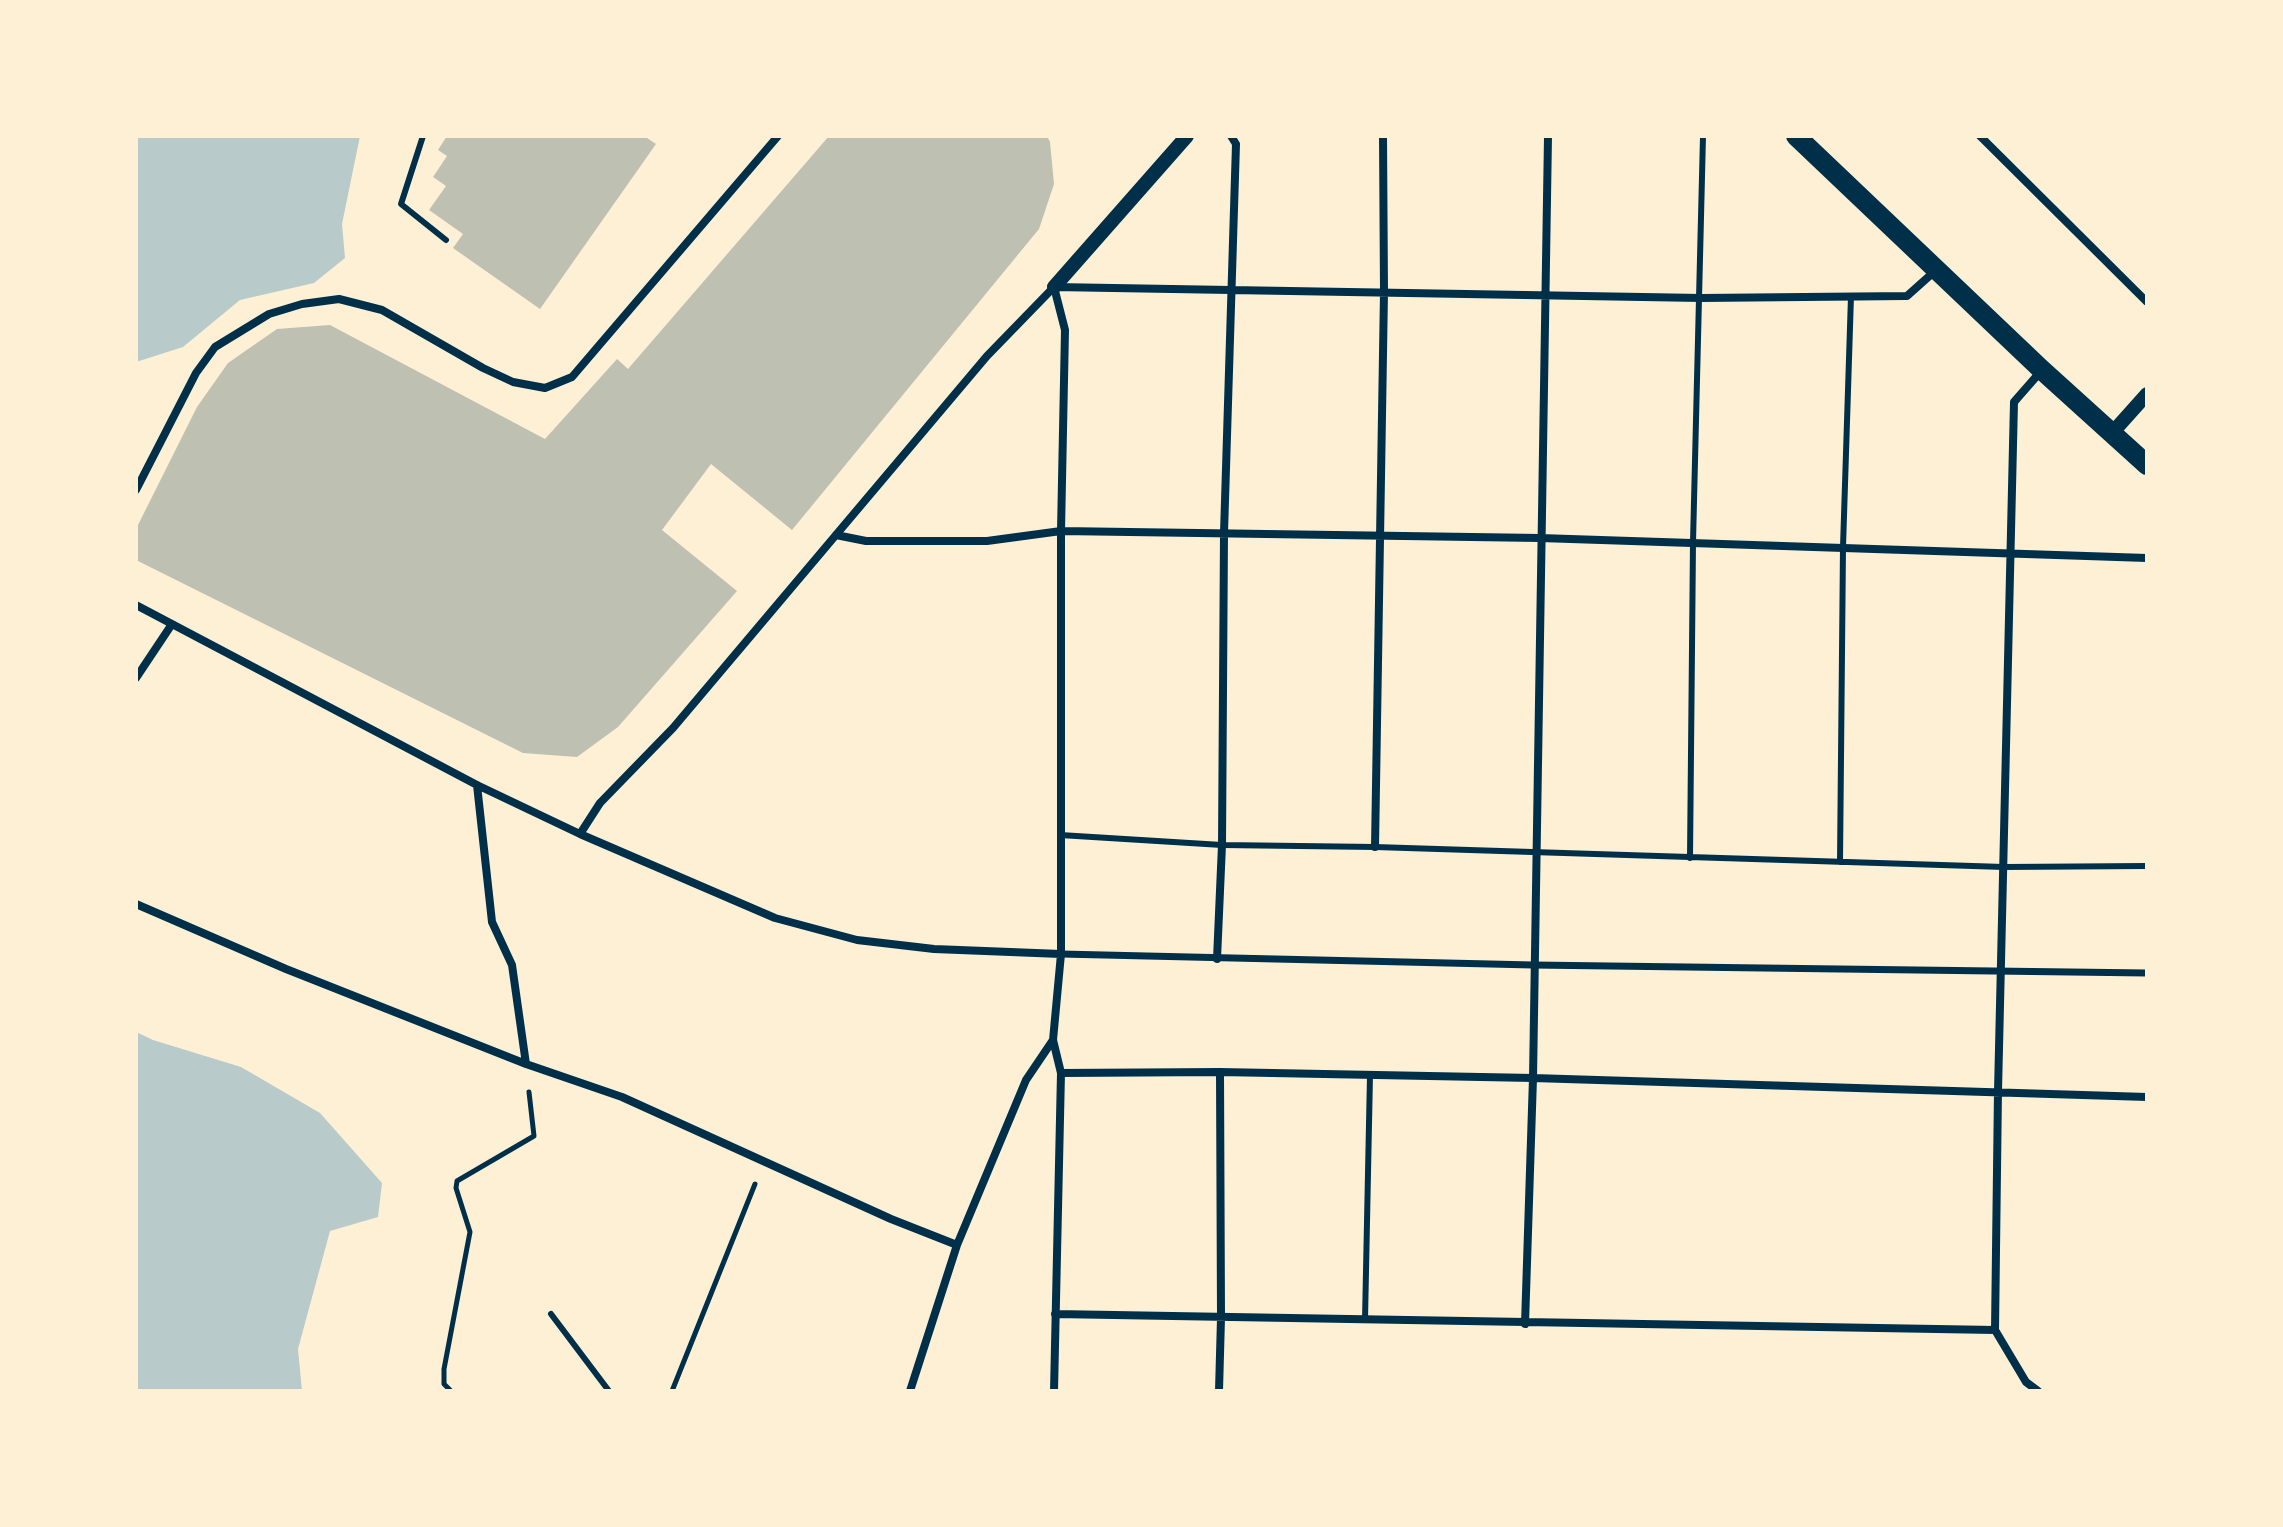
<!DOCTYPE html>
<style>
body{margin:0}
#map{position:relative;width:2283px;height:1527px;overflow:hidden;background:#fdf0d5;font-family:"PT Sans",sans-serif}
canvas{display:block}
.frame{position:absolute;inset:0;border:138px solid #fdf0d5;pointer-events:none}
</style>
<div id="map">
<canvas width="2283" height="1527"></canvas>
<div class="frame"></div>
</div>
<script>
const ctx = document.querySelector('canvas').getContext('2d');
ctx.lineJoin = 'round';
function paint(path, color) { ctx.fillStyle = color; ctx.fill(path, 'evenodd'); }
const shape = rows => new Path2D(rows.map(r => 'M' + r).join(''));
function trace(path, color, width, dash) { ctx.strokeStyle = color; ctx.lineWidth = width; ctx.lineCap = dash ? 'butt' : 'round'; ctx.setLineDash(dash || []); ctx.stroke(path); }
paint(shape([
 [136,136,360,136,342,224,345,258,314,283,240,300,183,347,136,362],
 [136,1032,153,1040,241,1067,320,1113,382,1183,378,1217,330,1231,298,1349,302,1391,136,1391]
]), '#b9caca');
paint(shape([
 [447,136,644,136,656,144,540,309,453,248,463,234,429,210,446,186,433,177,447,156,438,150],
 [829,136,1047,136,1050,142,1054,184,1039,229,792,530,711,464,662,530,737,591,618,727,577,757,523,753,136,560,136,529,197,407,228,363,277,329,330,325,545,439,617,359,628,369]
]), '#bec0b2');
trace(shape([
 [451,1391,444,1384,444,1369,470,1232,456,1188,457,1181,534,1136,529,1092],
 [672,1391,755,1184]
]), '#003049', 5);
trace(shape([
 [423,136,401,204,446,240],
 [1060,835,1222,845,1375,847,2004,867,2147,866],
 [1690,858,1693,542,1703,136],
 [1840,862,1843,547,1851,296],
 [551,1314,609,1391],
 [1365,1320,1370,1075]
]), '#003049', 6);
trace(shape([
 [1061,954,1533,965,2147,973]
]), '#003049', 7);
trace(shape([
 [1980,136,2147,302],
 [1054,287,1065,330,1061,531,1061,954,1053,1040,1061,1073,1054,1391],
 [136,490,196,373,215,347,269,314,302,304,339,299,382,310,483,368,513,382,545,388,572,377,778,136],
 [836,535,866,541,987,541,1061,531,1540,538,2147,558],
 [136,605,477,785,580,834,775,918,857,940,934,949,1061,954],
 [136,678,172,624],
 [477,785,492,922,512,965,526,1064],
 [580,834,600,803,673,728,987,356,1054,287,1701,298,1907,296,1935,271],
 [1375,847,1384,292,1383,136],
 [136,904,286,969,526,1064,622,1097,891,1219,957,1245],
 [1217,959,1222,845,1224,533,1236,144,1231,136],
 [1061,1073,1220,1072,1533,1078,2147,1097],
 [1055,1314,1995,1330],
 [1525,1324,1533,1078,1548,136],
 [910,1391,957,1245,1026,1080,1053,1040],
 [1219,1391,1221,1318,1220,1072],
 [2038,1391,2026,1382,1995,1330,1998,1091,2014,402,2042,370]
]), '#003049', 8);
trace(shape([
 [1054,287,1187,136],
 [2113,432,2147,394]
]), '#003049', 14);
trace(shape([
 [1796,136,2042,370,2147,465]
]), '#003049', 20);
</script>
